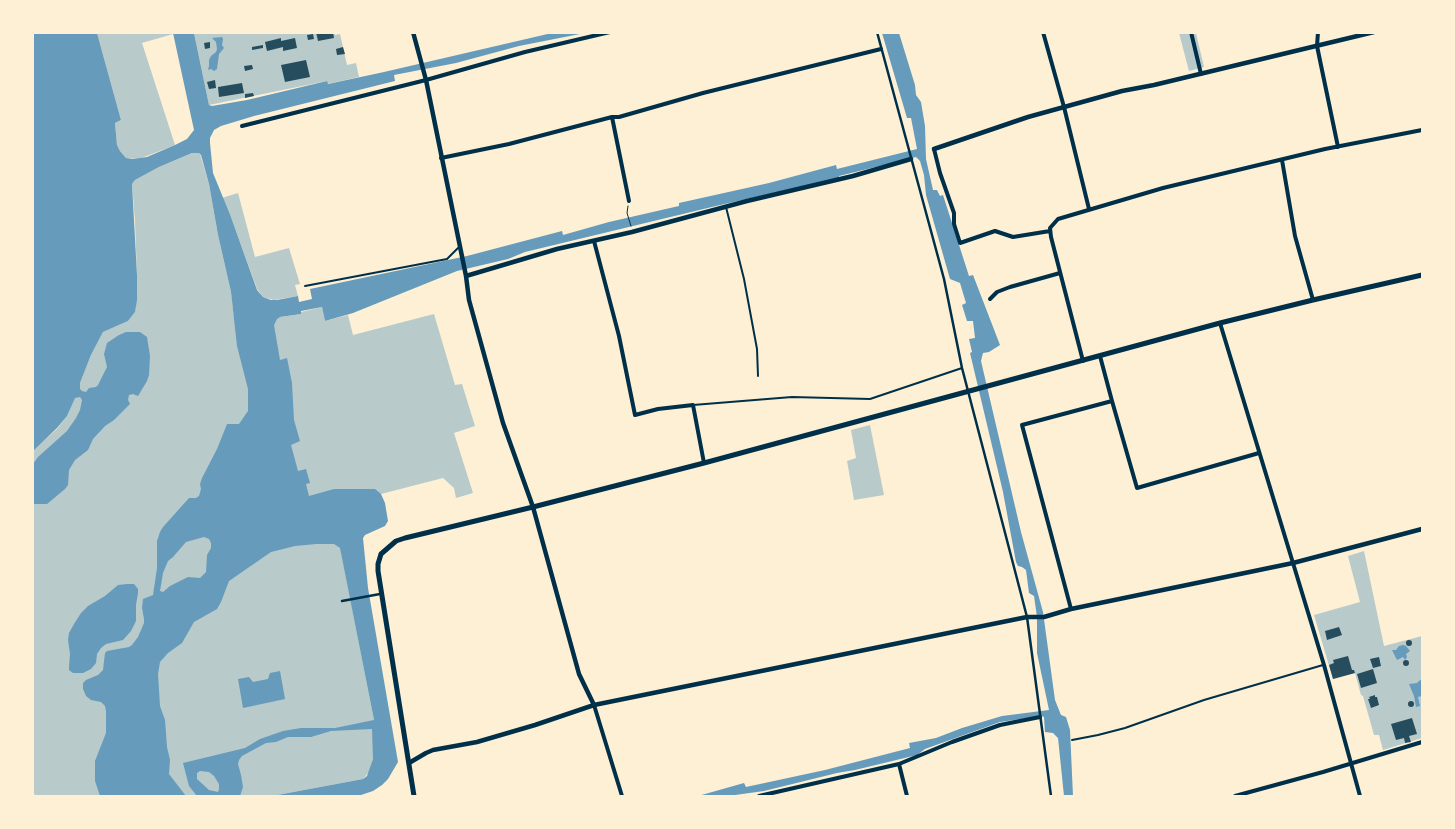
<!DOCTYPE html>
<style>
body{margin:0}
#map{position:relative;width:1455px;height:829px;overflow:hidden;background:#fdf0d5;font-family:"Titillium Web",sans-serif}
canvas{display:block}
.frame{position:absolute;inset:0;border:34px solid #fdf0d5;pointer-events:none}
</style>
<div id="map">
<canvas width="1455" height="829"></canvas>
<div class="frame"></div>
</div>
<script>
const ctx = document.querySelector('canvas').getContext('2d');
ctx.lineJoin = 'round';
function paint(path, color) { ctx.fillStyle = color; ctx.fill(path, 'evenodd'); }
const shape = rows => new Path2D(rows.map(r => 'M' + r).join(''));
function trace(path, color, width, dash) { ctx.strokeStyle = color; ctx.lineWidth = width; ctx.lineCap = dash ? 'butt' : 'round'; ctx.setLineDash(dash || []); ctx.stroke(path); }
paint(shape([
 [335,32,335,35,340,34,347,65,356,63,359,77,327,84,327,81,209,105,194,33],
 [97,33,173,33,173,34,142,43,175,145,139,159,126,158,120,151,117,145,115,123,121,120],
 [1179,33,1196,33,1204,67,1189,71],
 [198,152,200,154,209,184,218,235,231,292,234,317,280,317,301,314,301,312,322,307,325,321,348,315,353,335,434,314,455,385,462,384,475,426,454,433,473,493,456,498,454,488,443,478,381,494,341,551,374,720,373,759,370,771,363,779,272,796,35,796,32,787,32,451,57,429,67,416,91,355,103,332,128,321,135,312,137,275,135,221,132,184,135,180,159,167,192,153],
 [238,193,255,257,289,248,300,284,295,285,298,296,274,300,263,297,257,289,231,217,222,198],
 [870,425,884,495,854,500,847,461,856,458,851,430],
 [1364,551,1384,646,1422,636,1422,738,1383,750,1379,735,1374,735,1363,696,1361,695,1355,673,1333,679,1314,615,1360,602,1348,556]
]), '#b9caca');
paint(shape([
 [33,33,97,33,121,120,115,123,117,145,120,151,126,158,133,159,147,157,175,145,187,139,194,130,173,33,194,33,209,105,212,106,247,100,327,81,328,84,384,72,552,33,585,33,519,46,456,63,394,75,395,81,254,116,221,126,214,130,210,138,210,143,213,173,231,217,257,290,263,297,271,300,277,300,298,296,299,302,312,299,310,289,467,256,562,231,563,235,609,222,679,206,679,203,769,183,836,165,837,169,917,149,911,118,907,118,882,33,899,33,915,85,916,95,921,102,925,126,926,159,933,190,937,190,940,196,943,195,969,276,973,275,1000,345,989,352,983,353,981,361,1021,532,1043,612,1055,700,1061,715,1066,717,1070,730,1073,796,1064,796,1058,738,1053,733,1045,732,1044,717,1042,716,1000,722,925,749,917,755,855,770,837,773,764,791,728,796,698,796,744,783,746,787,825,770,910,748,909,743,936,738,962,728,1002,716,1049,710,1037,653,1037,617,1034,596,1029,593,1026,570,1022,567,1018,566,1016,562,1003,492,970,353,972,352,969,339,975,338,973,321,967,321,962,305,966,303,960,283,950,279,926,195,924,175,920,161,916,157,839,176,839,178,716,206,525,252,508,259,457,271,353,313,325,321,322,307,301,311,301,314,280,317,277,319,274,325,280,360,287,358,292,383,294,420,300,441,291,445,298,471,306,469,310,483,306,484,309,496,334,489,375,489,381,494,385,503,388,521,385,526,365,535,363,538,368,588,398,762,388,779,382,785,373,791,358,796,272,796,363,779,367,776,373,759,372,729,331,731,311,737,288,737,276,742,266,743,242,756,239,760,238,764,241,775,243,787,240,796,197,796,189,786,183,763,245,748,260,739,283,731,301,728,335,728,374,720,340,548,334,544,316,544,295,546,271,552,229,581,221,602,217,609,194,622,182,643,168,653,160,662,158,674,160,706,165,720,167,747,170,760,169,774,186,796,100,796,95,781,95,761,106,733,106,711,105,706,101,702,91,700,86,696,83,689,83,683,86,680,98,675,103,670,105,653,107,651,129,647,132,645,138,637,144,623,144,619,142,608,143,599,153,595,157,568,157,541,160,532,163,527,189,498,196,498,199,496,201,489,200,484,202,478,217,449,227,424,239,424,248,411,248,389,237,346,231,292,218,235,209,184,201,155,199,153,192,153,159,167,135,180,132,184,137,275,137,300,135,312,128,321,103,332,91,355,80,383,80,389,82,391,86,392,89,388,96,387,98,385,107,367,104,354,107,343,119,335,126,332,140,332,147,337,150,356,149,375,147,381,138,396,133,394,129,395,128,400,130,404,114,420,105,426,93,439,88,450,75,460,69,470,68,485,65,489,47,504,33,504,33,464,38,457,67,431,76,418,80,410,82,400,80,397,75,398,67,416,57,428,33,451],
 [204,537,209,539,211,543,211,548,207,555,206,572,200,578,188,577,170,586,163,592,160,591,163,573,168,561,173,557,186,542],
 [200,771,209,772,214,776,219,784,219,789,218,792,209,790,197,779,197,773],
 [222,37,223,39,222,45,224,48,219,54,217,69,214,71,211,69,208,70,209,66,209,60,211,56,216,52,217,49,216,42,212,38],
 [127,584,134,584,138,589,138,593,136,605,136,621,131,631,123,640,106,644,101,648,97,654,96,663,91,669,83,673,73,673,69,670,69,667,70,654,68,640,69,633,74,624,81,613,88,606,105,596,118,585],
 [1403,645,1406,646,1410,651,1406,654,1407,657,1405,660,1403,657,1397,660,1392,650,1396,650,1399,646],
 [280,671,285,699,243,708,238,679,249,677,253,682,268,679,270,673],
 [1422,679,1422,696,1418,697,1420,706,1416,707,1414,696,1409,684,1417,683,1419,681]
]), '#669bbc');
paint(shape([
 [316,32,333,32,334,38,318,41],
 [313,34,314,39,308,40,307,35],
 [281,38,281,41,295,38,297,48,283,51,283,47,267,51,265,42],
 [210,42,210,48,205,49,204,43],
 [263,45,263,48,252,50,252,47],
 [343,47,345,54,337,55,336,49],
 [306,60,310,77,285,82,281,65],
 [252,65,253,69,245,71,244,66],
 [215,80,216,88,209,89,207,82],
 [242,83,244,93,219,97,218,87],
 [253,93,254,96,245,98,245,94],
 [1339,627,1342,635,1327,640,1325,631],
 '1406 643a3 3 0 1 1 6 0a3 3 0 1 1-6 0Z',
 [1348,656,1352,670,1354,670,1355,673,1333,679,1329,665,1334,663,1333,660],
 [1379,657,1381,666,1373,668,1370,659],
 '1403 663a3 3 0 1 1 6 0a3 3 0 1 1-6 0Z',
 [1373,669,1377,683,1361,688,1357,674],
 [1375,695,1375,697,1377,697,1379,705,1371,708,1368,699,1370,699,1369,697],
 '1408 704a3 3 0 1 1 6 0a3 3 0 1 1-6 0Z',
 [1412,718,1417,734,1409,736,1411,742,1405,743,1404,738,1396,740,1391,724]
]), '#264d5e');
trace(shape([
 [628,206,627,213,631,226]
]), '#003049', 1);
trace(shape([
 [726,207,744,279,757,349,758,376],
 [305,286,447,259,458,248],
 [693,405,792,397,870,399,962,368],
 [1072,740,1098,735,1125,728,1204,700,1323,665]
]), '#003049', 2);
trace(shape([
 [877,32,944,279,962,368,1027,617,1051,796],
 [342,601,380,594]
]), '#003049', 2.5);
trace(shape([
 [1043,32,1064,107,1089,209],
 [1191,32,1201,74],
 [1318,32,1317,46,1338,147],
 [612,117,629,201],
 [242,126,426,80,525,52,610,32],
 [934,149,940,173,954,213,954,224,960,243,995,231,1013,237,1050,231],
 [441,158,509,144,612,117,619,117,703,93,881,49],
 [1282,160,1295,236,1313,300],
 [594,241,619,336,635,415,658,409,693,405,704,463],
 [990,299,997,292,1010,287,1060,273],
 [1220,323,1324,665,1360,796],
 [1100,356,1112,401,1137,488,1259,453],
 [1083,361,1051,237,1050,228,1058,219,1163,188,1325,149,1422,130],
 [1071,609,1022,425,1112,401],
 [594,705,622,796],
 [899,764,907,796],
 [759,796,899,764,952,742,1000,725,1040,717],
 [1235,796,1323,772,1422,742]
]), '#003049', 4);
trace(shape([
 [413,32,426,80,466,276,469,300,503,423,533,507,579,674,594,705],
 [934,149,1028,117,1122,91,1154,85,1374,32],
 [466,276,557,249,632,232,747,201,853,176,911,159],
 [409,763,426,753,433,750,477,742,535,725,594,705,904,642,1027,617,1044,617,1071,609,1293,563,1422,529]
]), '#003049', 4.5);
trace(shape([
 [414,796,378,571,378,564,381,554,396,541,405,538,533,507,704,463,1220,323,1313,300,1422,275]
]), '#003049', 5);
</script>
